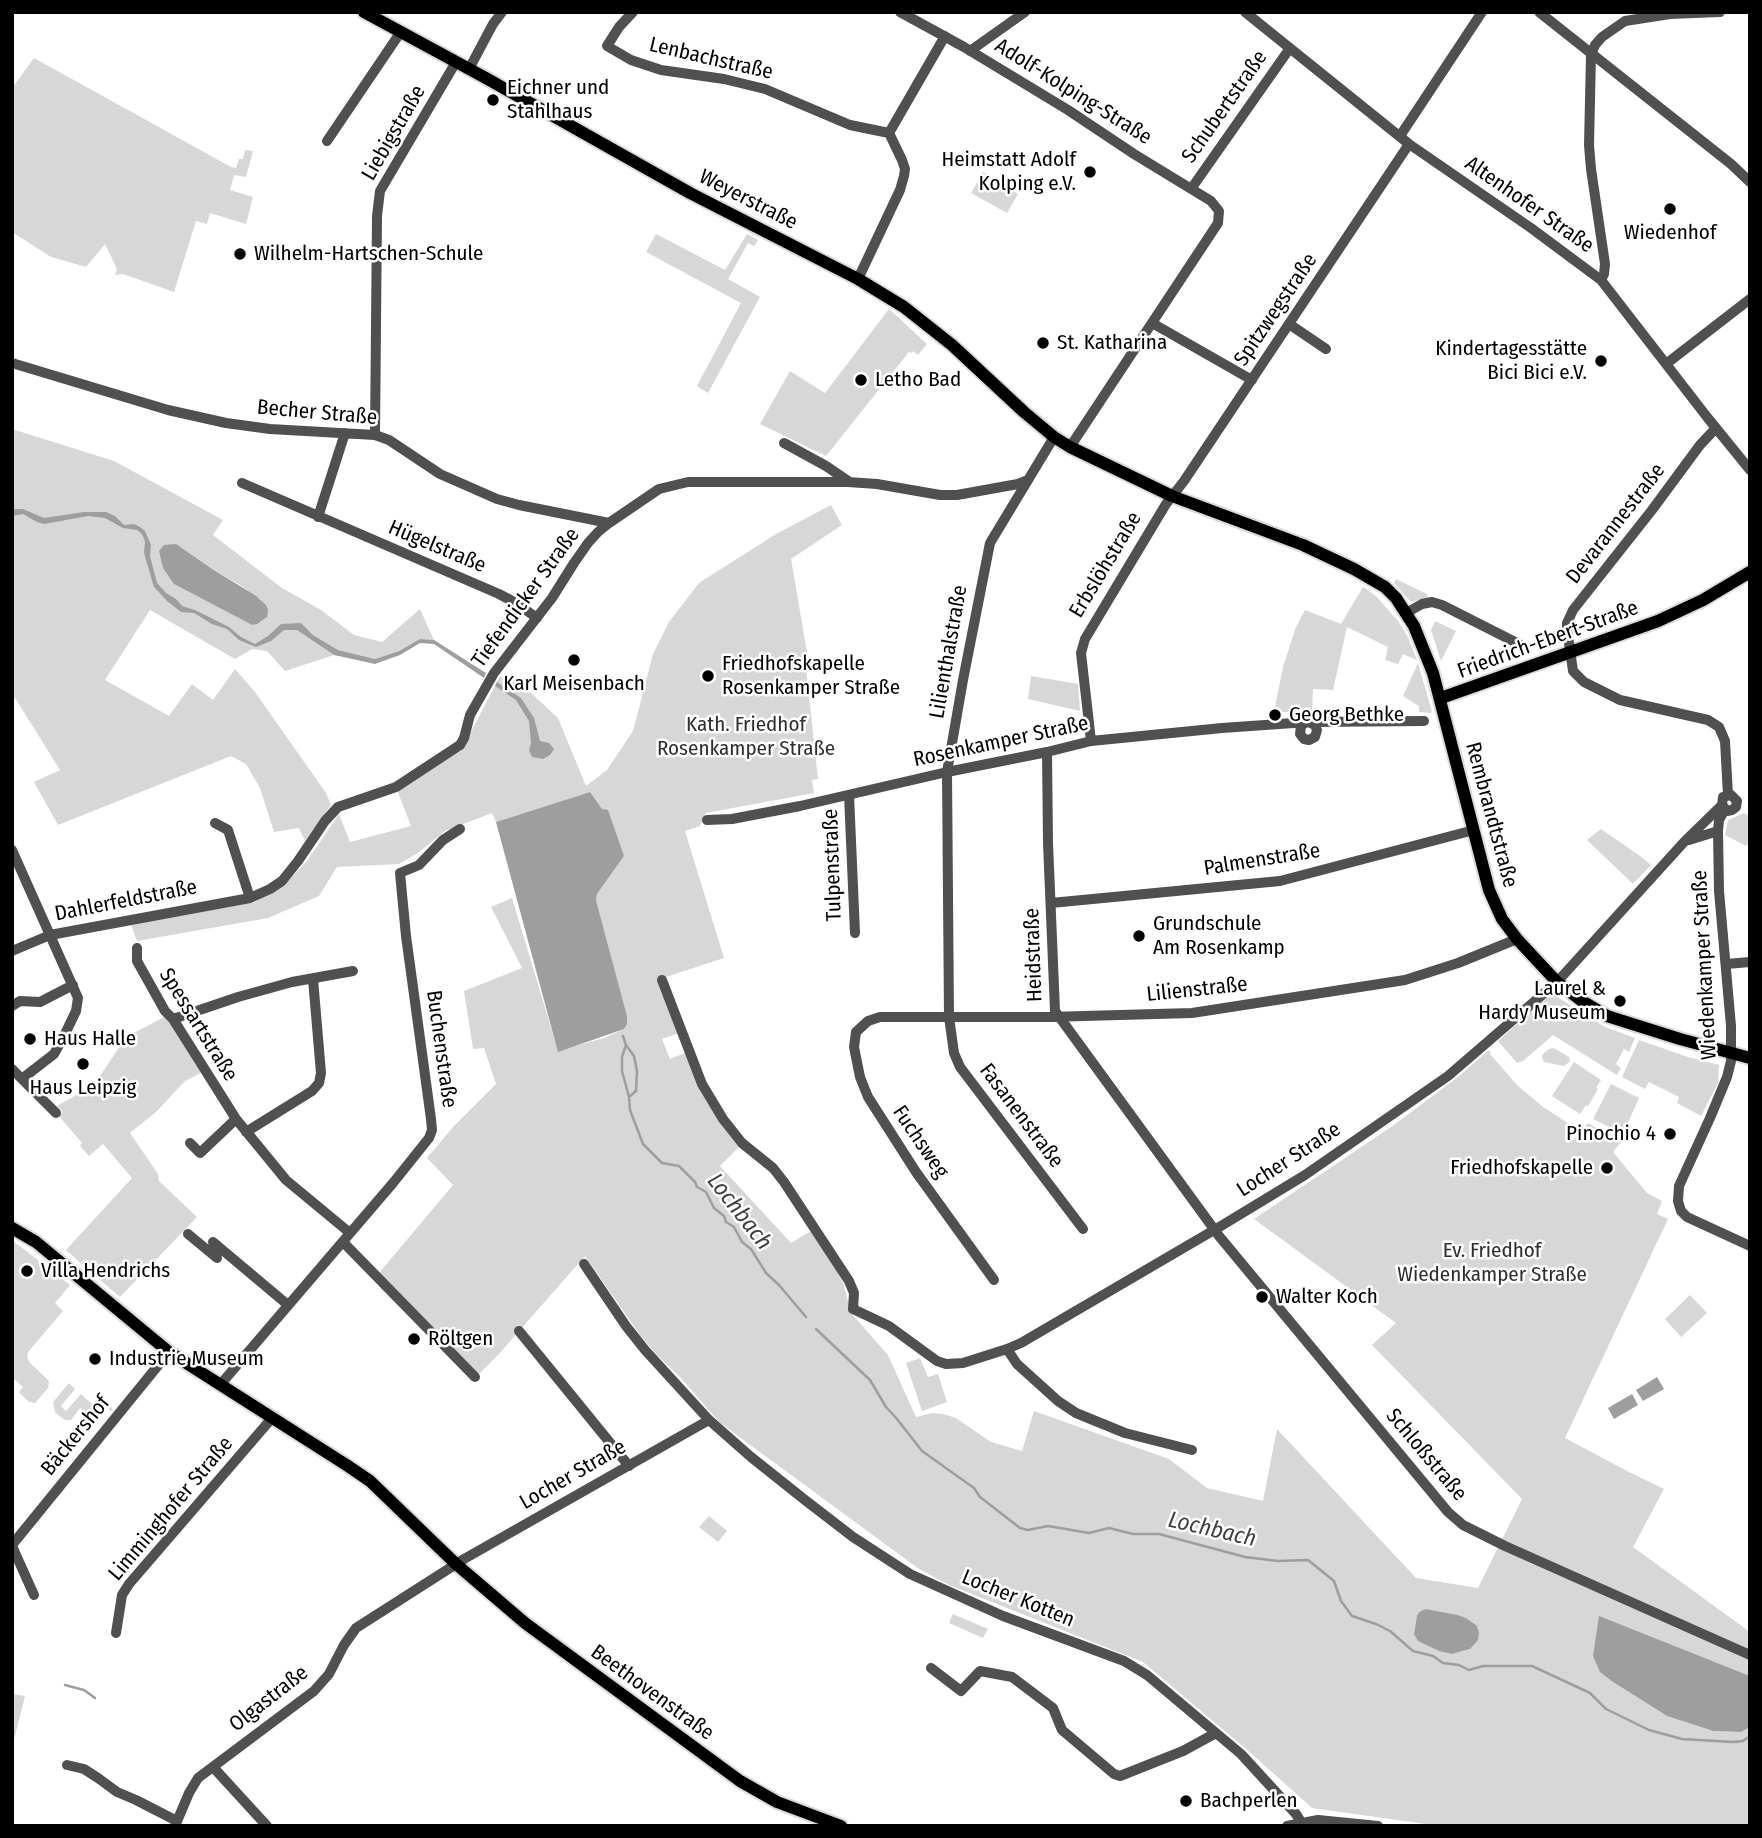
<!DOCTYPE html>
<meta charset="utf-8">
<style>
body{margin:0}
#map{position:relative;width:1762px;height:1838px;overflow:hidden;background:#fff;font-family:"Fira Sans Condensed",sans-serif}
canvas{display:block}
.frame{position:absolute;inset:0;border:14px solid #000;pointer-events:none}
</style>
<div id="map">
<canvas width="1762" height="1838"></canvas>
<div class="frame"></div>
</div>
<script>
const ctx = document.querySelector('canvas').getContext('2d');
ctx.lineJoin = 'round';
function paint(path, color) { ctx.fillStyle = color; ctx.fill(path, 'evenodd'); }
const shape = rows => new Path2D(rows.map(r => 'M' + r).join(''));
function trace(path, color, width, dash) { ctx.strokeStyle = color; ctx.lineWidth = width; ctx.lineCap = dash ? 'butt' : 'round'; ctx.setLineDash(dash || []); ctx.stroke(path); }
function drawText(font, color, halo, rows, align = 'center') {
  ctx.font = font + ' "Fira Sans Condensed",sans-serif'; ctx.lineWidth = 5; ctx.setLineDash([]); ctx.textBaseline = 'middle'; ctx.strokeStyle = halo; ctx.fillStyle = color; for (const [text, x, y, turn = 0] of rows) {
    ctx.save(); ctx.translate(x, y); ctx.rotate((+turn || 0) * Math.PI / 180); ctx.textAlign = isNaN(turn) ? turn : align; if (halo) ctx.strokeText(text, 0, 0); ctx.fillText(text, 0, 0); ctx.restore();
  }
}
paint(shape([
 [34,58,231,167,236,168,239,159,243,159,245,150,253,151,246,177,234,175,230,190,253,197,246,224,210,213,207,224,196,221,174,292,123,274,115,275,117,269,105,244,86,267,51,257,12,232,12,88],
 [983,172,1018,194,1007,213,971,193],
 [656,234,725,270,747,234,758,240,754,246,748,243,728,279,760,297,708,393,697,386,741,303,646,252],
 [889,309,927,344,918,355,913,351,912,353,909,352,826,456,760,424,790,371,825,393],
 [12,429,114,461,223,520,213,535,282,588,321,610,354,635,382,642,420,609,434,640,420,639,399,651,375,659,338,650,313,635,298,630,334,655,285,671,267,651,252,649,235,659,150,610,105,680,169,716,192,684,213,700,235,669,255,692,326,793,331,805,305,841,299,828,274,832,260,788,246,764,231,756,58,825,34,782,60,770,12,693],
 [212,569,242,586,261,600,257,624,252,625,174,584],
 [831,505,842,525,791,559,808,658,805,658,818,779,812,780,814,793,706,813,700,826,685,831,724,958,660,979,679,1033,662,1039,670,1059,687,1052,740,1146,720,1166,791,1243,811,1231,837,1269,844,1286,851,1313,888,1355,916,1417,932,1413,943,1414,956,1418,991,1442,1022,1451,1034,1411,1169,1459,1207,1488,1263,1501,1277,1429,1416,1578,1478,1588,1522,1499,1372,1345,1396,1323,1254,1219,1391,1127,1458,1077,1489,1050,1491,1053,1490,1054,1517,1085,1543,1107,1574,1127,1566,1139,1571,1142,1588,1123,1621,1142,1613,1152,1647,1193,1662,1201,1657,1214,1668,1219,1565,1438,1629,1472,1664,1489,1633,1547,1750,1632,1750,1676,1599,1617,1613,1682,1667,1716,1713,1731,1741,1732,1750,1727,1750,1826,1440,1826,1312,1808,1245,1748,1143,1662,949,1585,919,1569,719,1422,681,1378,657,1355,640,1335,585,1256,498,1355,479,1374,379,1273,453,1185,427,1158,454,1126,496,1084,484,1048,473,1049,464,991,522,968,491,907,512,898,558,1051,604,1038,624,1029,627,1024,627,1016,596,900,597,894,624,856,602,810,590,792,496,822,492,813,445,831,418,853,399,864,337,867,319,896,268,918,137,941,131,925,255,902,287,882,307,861,339,814,350,842,411,826,397,790,461,751,500,676,510,684,515,678,558,718,586,786,607,770,633,731,653,654,669,622,699,583,776,534],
 [1426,1609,1458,1615,1466,1618,1470,1649,1452,1654,1414,1634,1417,1615],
 [1396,579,1427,594,1428,598,1411,602,1394,583],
 [1363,587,1376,596,1398,621,1408,637,1417,660,1403,654,1398,664,1385,660,1388,647,1347,627,1333,690,1313,689,1312,712,1274,712,1283,667,1296,627,1305,610,1341,624],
 [1435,621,1456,631,1441,661,1431,630],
 [1418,663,1432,712,1431,713,1419,712,1419,706,1403,696],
 [1031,676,1078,684,1080,711,1028,699],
 [1744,813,1750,816,1750,841,1746,846,1725,835,1728,820],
 [1601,829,1640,856,1651,865,1633,884,1587,840],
 [1551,993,1605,1027,1635,1038,1629,1052,1624,1049,1616,1064,1621,1068,1617,1075,1553,1035,1523,1061,1517,1063,1498,1041],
 [166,1016,201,1073,185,1081,156,1112,130,1133,158,1174,159,1181,197,1217,120,1297,99,1279,102,1275,97,1272,94,1275,66,1250,132,1178,103,1144,89,1156,80,1146,82,1143,59,1116,63,1112,57,1106,94,1085,126,1037],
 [1639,1040,1688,1057,1719,1065,1718,1083,1701,1116,1677,1103,1679,1097,1649,1082,1645,1089,1622,1077],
 [1554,1048,1569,1057,1570,1061,1568,1063,1564,1066,1544,1062,1542,1058,1543,1054,1549,1049],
 [1574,1062,1601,1080,1596,1088,1598,1089,1588,1106,1586,1105,1580,1114,1552,1096],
 [1611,1084,1639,1098,1627,1125,1625,1125,1621,1133,1593,1119],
 [12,1240,70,1285,55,1303,63,1311,28,1352,27,1357,30,1363,47,1379,49,1382,48,1388,35,1403,29,1402,19,1392,23,1387,12,1377],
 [1690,1295,1707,1313,1681,1337,1665,1319],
 [920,1358,928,1377,938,1374,947,1402,922,1411,906,1363],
 [69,1383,75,1389,61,1406,66,1411,81,1394,92,1404,98,1397,113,1409,111,1411,101,1403,96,1404,86,1413,80,1408,71,1420,65,1420,62,1418,55,1412,53,1402],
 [709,1516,727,1531,718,1542,699,1527],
 [953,1614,988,1629,983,1638,949,1623],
 [12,1694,25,1696,12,1748]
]), '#d7d7d7');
paint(shape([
 [16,509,23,509,44,518,84,512,106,512,115,516,124,525,134,524,140,527,145,531,151,545,150,556,157,583,166,593,176,599,182,606,195,610,229,627,241,637,255,644,268,636,281,624,301,623,313,635,338,650,375,659,399,651,420,639,434,640,486,673,484,678,434,644,420,643,400,655,375,664,334,655,297,630,284,630,271,641,256,647,239,640,227,629,212,624,194,613,181,612,167,601,154,587,144,553,145,541,142,534,137,530,123,528,105,518,88,516,44,524,37,522,23,514,12,516,12,510],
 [176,544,212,569,255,595,266,605,268,610,267,617,257,624,252,625,174,584,163,568,159,551,164,545],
 [497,682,521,698,534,718,540,741,549,743,554,749,550,755,543,759,532,757,529,750,531,743,529,721,516,700,495,686],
 [590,792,602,809,608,810,624,856,597,894,596,900,627,1016,627,1024,624,1029,558,1052,496,822],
 [1657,1377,1664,1389,1643,1401,1636,1390],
 [1632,1394,1638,1405,1614,1419,1608,1408],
 [1426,1609,1458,1615,1466,1618,1477,1626,1479,1633,1478,1640,1470,1649,1452,1654,1439,1651,1418,1641,1414,1634,1417,1615,1421,1611],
 [1599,1616,1750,1676,1750,1727,1741,1732,1713,1731,1667,1716,1613,1682,1600,1672,1593,1656]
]), '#9e9e9e');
trace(shape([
 [623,1036,626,1045,634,1056,637,1071,636,1091,629,1097],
 [626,1045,622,1057,622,1071,629,1097,630,1110,643,1144,662,1163,679,1166,695,1182,697,1187,706,1192,714,1208,724,1216,726,1222,734,1227,742,1242,751,1249,766,1273,779,1285,806,1317],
 [816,1329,870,1380,886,1407,897,1419,922,1451,974,1488,980,1497,1020,1528,1028,1530,1048,1526,1089,1533,1109,1528,1133,1534,1159,1534,1245,1557,1278,1561,1308,1560,1334,1581,1341,1601,1352,1616,1376,1624,1390,1631,1413,1651,1433,1656,1443,1663,1459,1665,1469,1670,1483,1666,1532,1666,1590,1693,1606,1709,1649,1730,1682,1739,1733,1742,1743,1741,1750,1736],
 [65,1685,84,1690,95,1698]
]), '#9e9e9e', 2.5);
const major = shape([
 [364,12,484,77,690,193,858,279,904,307,952,345,1024,412,1054,437,1070,447,1172,496,1303,545,1354,569,1385,587,1396,598,1414,626,1433,673,1489,890,1502,919,1517,939,1557,982,1582,1001,1607,1016,1680,1039,1750,1058],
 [1441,698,1658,621,1703,600,1750,572],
 [12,1228,36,1242,169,1352,348,1466,370,1481,456,1564,525,1623,740,1781,777,1802,841,1826]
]);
trace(major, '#dbdbdb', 16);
trace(shape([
 [633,12,619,27,607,46,631,60,661,70,724,79,765,89,850,125,889,133],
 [900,12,964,47,1068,110,1134,154,1211,201,1219,211,1218,223,1070,447],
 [1245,12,1409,144,1531,228,1601,280,1707,417,1750,470],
 [1539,12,1731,164,1750,182],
 [970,51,1025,12],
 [469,69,493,24,502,12],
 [1400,136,1482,12],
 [327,141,400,33],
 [1191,189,1290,48],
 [858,279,900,190,904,176,905,169,902,160,889,133,945,36],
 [1601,280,1604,274,1605,264,1591,169,1589,145,1591,55,1595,45,1602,37,1625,21,1670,14,1720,12],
 [1152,323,1252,380],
 [1289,324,1326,349],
 [12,363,168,410,226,423,270,429,375,435,389,440,440,474,497,499,519,505,609,523],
 [1666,364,1750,299],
 [1716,428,1700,445,1652,510,1573,610,1567,623,1567,629,1573,671,1584,682,1620,700,1708,720,1719,727,1725,741,1728,795],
 [375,435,377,216,380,191,456,62],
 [1054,437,990,543,963,680,947,772,949,1017,954,1053,960,1067,1083,1229],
 [784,443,826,466,848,481],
 [242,483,499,594,516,603,537,618],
 [318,517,345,433],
 [1406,613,1422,604,1432,602,1442,605,1519,644],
 [1310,722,1424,721],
 [1091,741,1081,653,1085,639,1166,504,1184,481,1409,144],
 [1047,752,1048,843,1055,1011,1219,1236,1448,1512,1463,1525,1505,1546,1750,1655],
 [849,795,855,933],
 [1725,809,1719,820,1718,831,1719,891,1731,1026,1731,1061,1727,1077,1710,1118,1679,1186,1678,1201,1681,1211,1687,1217,1750,1246],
 [707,820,732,819,800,806,947,772,1047,752,1091,741,1222,728,1308,722,1315,725,1317,730,1315,737,1309,740,1304,739,1300,734,1301,726,1306,722],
 [215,823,228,830,250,898],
 [1689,840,1718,831],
 [12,850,78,998,76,1011,65,1034,54,1054,23,1078],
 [1051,903,1280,881,1474,830],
 [137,948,137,961,165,1011,173,1019,236,1119,286,1180,350,1233],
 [12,951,50,935,250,898,270,889,282,881,298,861,325,821,338,807,396,787,460,745,464,738,470,715,494,673,552,598,574,563,588,543,598,532,609,523,659,489,688,482,848,482,877,484,940,495,957,495,1018,484,1028,480],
 [1726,964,1750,962],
 [662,980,702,1084,723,1119,742,1143,773,1168,784,1182,849,1281,854,1293,853,1309,889,1326,937,1361,946,1364,963,1363,1007,1349,1021,1343,1221,1226,1305,1175,1448,1076,1557,982,1685,841,1722,805,1723,797,1731,795,1737,801,1736,807,1732,810,1727,811,1722,805],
 [12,1006,20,1001,40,1002,73,985],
 [173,1019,238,997,292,982,353,971],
 [12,1069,56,1113],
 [246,1132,312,1091,319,1083,321,1073,313,979],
 [190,1143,200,1153,236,1119],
 [188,1234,217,1258],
 [213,1242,288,1305],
 [343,1242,475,1377],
 [584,1264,626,1326,645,1350,709,1420,751,1457,805,1500,853,1537,910,1574,1003,1616,1124,1661,1147,1675,1241,1754,1296,1814,1301,1822],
 [994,1280,916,1172,868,1097,860,1077,854,1047,856,1032,868,1021,880,1017,1048,1017,1192,1013,1405,980,1458,963,1517,939],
 [519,1331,629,1466],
 [1007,1349,1017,1364,1058,1401,1076,1413,1125,1433,1192,1450],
 [220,1385,393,1183,429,1138,432,1130,431,1119,406,936,400,873,419,865,443,840,460,829],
 [12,1545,169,1352],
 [12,1546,34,1595],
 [116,1633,122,1595,129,1584,272,1418],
 [931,1668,961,1691,980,1671,1012,1677,1053,1708,1062,1730,1114,1774,1120,1776,1183,1751,1216,1733],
 [67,1765,84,1769,98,1778,117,1792,136,1800,177,1821],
 [213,1767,267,1826],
 [175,1826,189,1793,198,1778,314,1691,329,1674,344,1645,356,1628,464,1559,709,1420],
 [1287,1826,1318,1820,1378,1826]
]), '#505050', 10);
trace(major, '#000', 12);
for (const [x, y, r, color] of [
 [493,100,7,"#000"],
 [1090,172,7,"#000"],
 [1670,209,7,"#000"],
 [240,254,7,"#000"],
 [1043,343,7,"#000"],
 [1601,361,7,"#000"],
 [861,380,7,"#000"],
 [574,660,7,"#000"],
 [708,676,7,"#000"],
 [1275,715,7,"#000"],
 [1139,936,7,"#000"],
 [1620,1001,7,"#000"],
 [30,1039,7,"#000"],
 [83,1064,7,"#000"],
 [1670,1134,7,"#000"],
 [1607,1168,7,"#000"],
 [27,1271,7,"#000"],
 [1262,1297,7,"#000"],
 [414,1339,7,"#000"],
 [95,1359,7,"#000"],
 [1186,1801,7,"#000"]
]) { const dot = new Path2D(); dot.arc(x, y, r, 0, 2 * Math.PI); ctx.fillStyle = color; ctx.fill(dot); trace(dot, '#fff', 2.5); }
drawText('21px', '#000', '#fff', [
 ["Lenbachstraße",711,59,13],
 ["Adolf-Kolping-Straße",1073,92,32],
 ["Schubertstraße",1225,107,-55],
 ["Liebigstraße",394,133,-60],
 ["Weyerstraße",748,200,27],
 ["Altenhofer Straße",1529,205,35],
 ["Spitzwegstraße",1276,310,-56],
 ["Becher Straße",317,413,5],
 ["Devarannestraße",1616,524,-52],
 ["Hügelstraße",437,547,23],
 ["Erbslöhstraße",1106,565,-59],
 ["Tiefendicker Straße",526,598,-54],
 ["Friedrich-Ebert-Straße",1548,640,-20],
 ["Lilienthalstraße",949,652,-80],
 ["Rosenkamper Straße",1001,742,-12],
 ["Rembrandtstraße",1491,815,75],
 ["Palmenstraße",1262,860,-9],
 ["Tulpenstraße",833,865,-92],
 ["Dahlerfeldstraße",126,901,-11],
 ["Heidstraße",1034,955,-92],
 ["Wiedenkamper Straße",1705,965,-93],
 ["Lilienstraße",1197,990,-6],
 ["Spessartstraße",198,1025,58],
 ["Buchenstraße",441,1049,82],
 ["Fasanenstraße",1021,1116,53],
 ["Fuchsweg",920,1142,56],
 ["Locher Straße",1289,1160,-33],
 ["Bäckershof",76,1436,-51],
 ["Schloßstraße",1426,1455,50],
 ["Locher Straße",573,1475,-30],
 ["Limminghofer Straße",171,1509,-50],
 ["Locher Kotten",1018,1599,22],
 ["Beethovenstraße",652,1693,36],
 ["Olgastraße",269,1699,-38]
]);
drawText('21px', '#000', '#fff', [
 ["Eichner und",507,88],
 ["Stahlhaus",507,112],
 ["Heimstatt Adolf",1076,160,"right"],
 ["Kolping e.V.",1076,184,"right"],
 ["Wiedenhof",1670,233,"center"],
 ["Wilhelm-Hartschen-Schule",254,254],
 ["St. Katharina",1057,343],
 ["Kindertagesstätte",1587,349,"right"],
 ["Bici Bici e.V.",1587,373,"right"],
 ["Letho Bad",875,380],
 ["Friedhofskapelle",722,664],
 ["Rosenkamper Straße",722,688],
 ["Karl Meisenbach",574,684,"center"],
 ["Georg Bethke",1289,715],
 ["Grundschule",1153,924],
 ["Am Rosenkamp",1153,948],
 ["Laurel &",1606,989,"right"],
 ["Hardy Museum",1606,1013,"right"],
 ["Haus Halle",44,1039],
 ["Haus Leipzig",83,1088,"center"],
 ["Pinochio 4",1656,1134,"right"],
 ["Friedhofskapelle",1593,1168,"right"],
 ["Villa Hendrichs",41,1271],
 ["Walter Koch",1276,1297],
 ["Röltgen",428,1339],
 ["Industrie Museum",109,1359],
 ["Bachperlen",1200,1801]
], 'left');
drawText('21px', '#2e2e2e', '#fff', [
 ["Kath. Friedhof",746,725],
 ["Rosenkamper Straße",746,749],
 ["Ev. Friedhof",1492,1251],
 ["Wiedenkamper Straße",1492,1275]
]);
drawText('italic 23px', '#3f3f3f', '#fff', [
 ["Lochbach",739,1212,52],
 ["Lochbach",1212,1530,13]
]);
</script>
